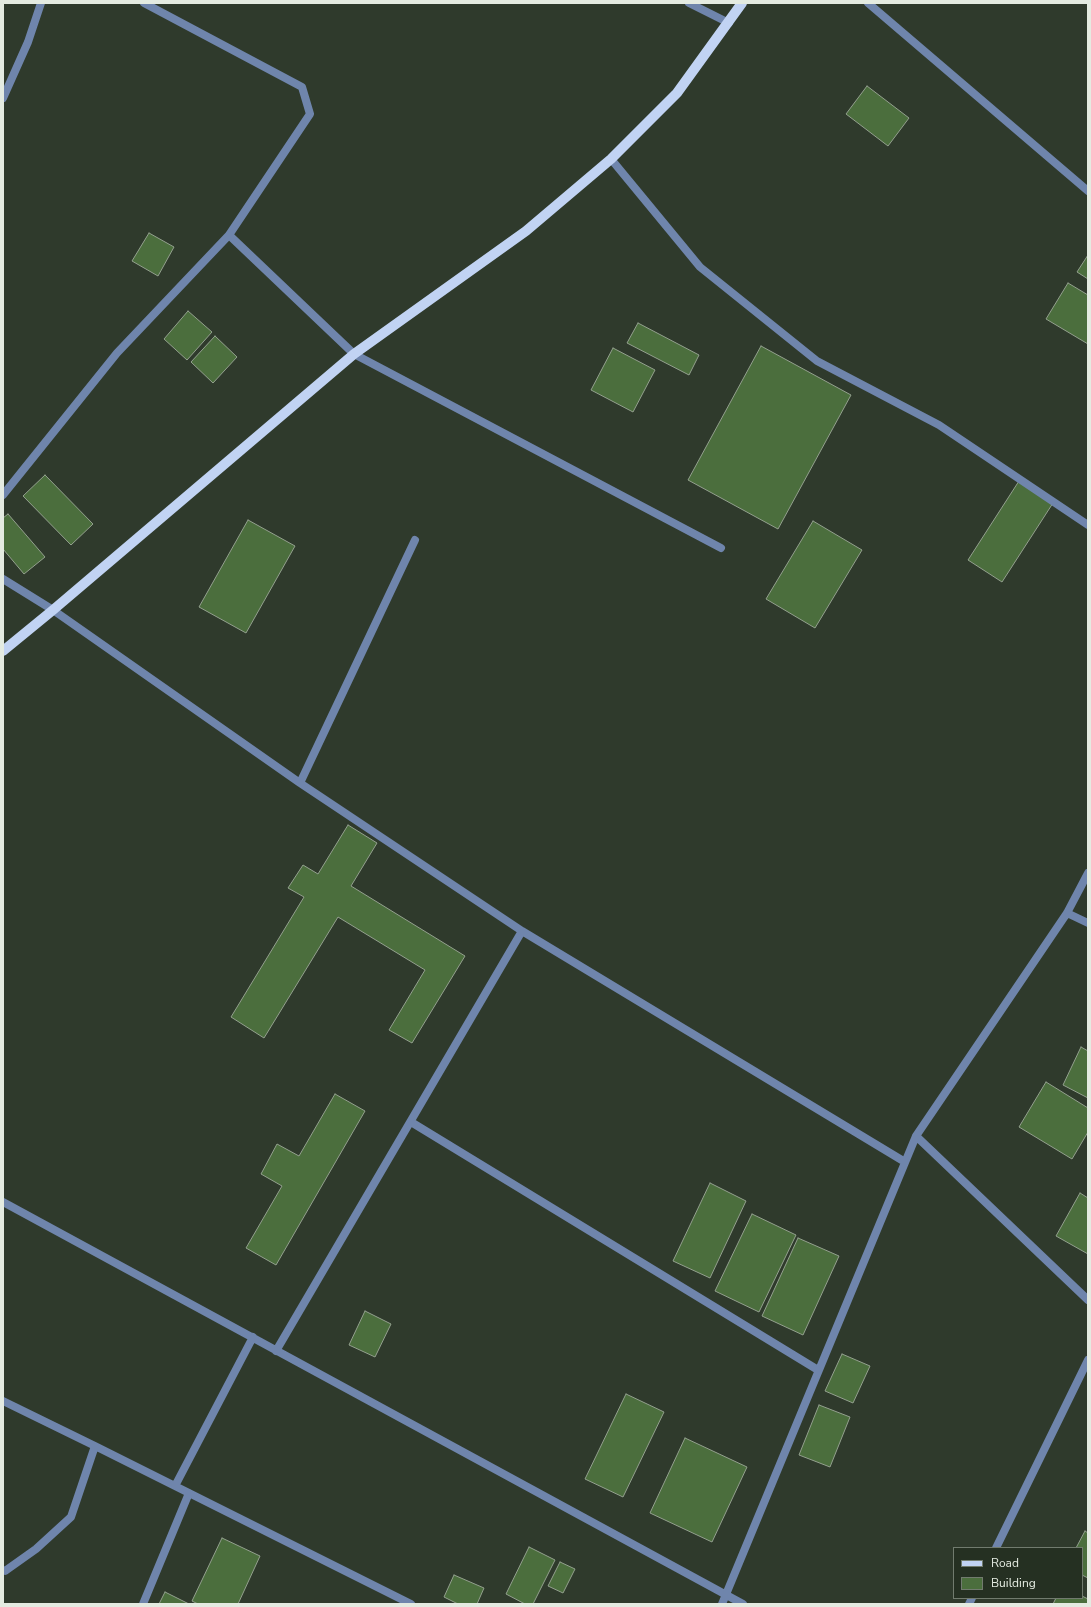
<!DOCTYPE html>
<style>
body{margin:0}
#map{position:relative;width:1091px;height:1607px;overflow:hidden;background:#2f3a2c;font-family:"Nunito Sans",sans-serif}
canvas{display:block}
.frame{position:absolute;inset:0;border:4px solid #e4ebe1;pointer-events:none}
.legend{position:absolute;left:953px;top:1547px;width:130px;height:52px;box-sizing:border-box;background:#253022;border:1px solid #717b6e;margin:0;padding:5px 7px;list-style:none;font-size:12px;color:#e4ebe1}
.legend li{display:flex;align-items:center;gap:8px;height:20px}
.legend b{width:20px;border:1px solid #717b6e}
</style>
<div id="map">
<canvas width="1091" height="1607"></canvas>
<div class="frame"></div>
<ul class="legend">
<li><b style="height:5px;background:#c1d3f3"></b>Road</li>
<li><b style="height:11px;background:#4b6e3d"></b>Building</li>
</ul>
</div>
<script>
const ctx = document.querySelector('canvas').getContext('2d');
ctx.lineJoin = 'round';
function paint(path, color) { ctx.fillStyle = color; ctx.fill(path, 'evenodd'); }
const shape = rows => new Path2D(rows.map(r => 'M' + r).join(''));
function trace(path, color, width, dash) { ctx.strokeStyle = color; ctx.lineWidth = width; ctx.lineCap = dash ? 'butt' : 'round'; ctx.setLineDash(dash || []); ctx.stroke(path); }
const building = shape([
 [867,86,909,118,888,146,846,114,867,86],
 [149,233,174,247,158,276,132,261,149,233],
 [1088,255,1088,279,1077,272,1088,255],
 [1068,283,1088,295,1088,344,1046,319,1068,283],
 [188,311,212,332,187,360,164,339,188,311],
 [638,323,699,355,689,375,627,343,638,323],
 [215,336,237,357,213,383,191,362,215,336],
 [761,346,851,395,778,529,688,480,761,346],
 [613,348,655,370,633,412,591,390,613,348],
 [45,475,93,524,71,545,23,496,45,475],
 [1019,481,1053,503,1002,582,968,560,1019,481],
 [8,514,45,557,24,574,3,549,3,518,8,514],
 [248,520,295,546,246,633,199,607,248,520],
 [813,521,862,550,815,628,766,599,813,521],
 [348,825,377,843,351,886,465,956,412,1043,389,1030,425,970,338,917,264,1038,231,1017,304,897,288,888,303,865,318,874,348,825],
 [1081,1047,1088,1051,1088,1098,1063,1085,1081,1047],
 [1046,1082,1088,1108,1088,1132,1072,1159,1019,1127,1046,1082],
 [335,1094,365,1111,276,1265,246,1248,282,1186,261,1174,277,1144,299,1156,335,1094],
 [710,1183,746,1201,710,1278,673,1261,710,1183],
 [1080,1193,1088,1198,1088,1254,1056,1236,1080,1193],
 [752,1214,796,1235,759,1312,715,1291,752,1214],
 [798,1238,839,1256,803,1335,762,1316,798,1238],
 [365,1311,391,1324,375,1357,349,1345,365,1311],
 [842,1354,870,1366,853,1403,825,1391,842,1354],
 [626,1394,664,1412,623,1497,585,1479,626,1394],
 [819,1405,850,1417,830,1467,799,1455,819,1405],
 [685,1438,747,1467,712,1542,650,1513,685,1438],
 [1085,1531,1088,1533,1088,1578,1082,1575,1082,1548,1076,1548,1085,1531],
 [222,1538,260,1556,238,1604,198,1604,192,1601,222,1538],
 [529,1547,555,1560,533,1604,525,1604,506,1594,529,1547],
 [560,1562,575,1569,563,1593,548,1586,560,1562],
 [454,1575,484,1588,477,1604,458,1604,444,1597,454,1575],
 [165,1592,189,1604,159,1604,165,1592],
 [1082,1596,1088,1599,1088,1604,1053,1604,1056,1598,1082,1598,1082,1596]
]);
paint(building, '#4b6e3d');
trace(building, '#93a08e', 1);
trace(shape([
 [689,3,729,23],
 [868,3,1088,191],
 [3,98,28,42,41,3],
 [611,159,700,267,817,361,939,425,1088,525],
 [229,235,354,354,721,548],
 [3,495,117,353,229,235,310,114,302,87,144,3],
 [3,579,53,610,300,783,415,540],
 [300,783,522,931],
 [1067,913,1088,923],
 [411,1122,818,1370],
 [916,1136,1088,1300],
 [3,1202,743,1604],
 [276,1351,522,931,905,1162],
 [3,1401,95,1446],
 [175,1486,253,1337],
 [996,1548,1088,1360],
 [3,1570,5,1571,36,1549,71,1517,95,1446,411,1604],
 [143,1604,189,1493],
 [722,1604,916,1136,1067,913,1088,873],
 [969,1604,972,1598]
]), '#6f85ac', 8);
trace(shape([
 [3,651,53,610,354,354,526,231,611,159,677,93,742,3]
]), '#c1d3f3', 10);
</script>
